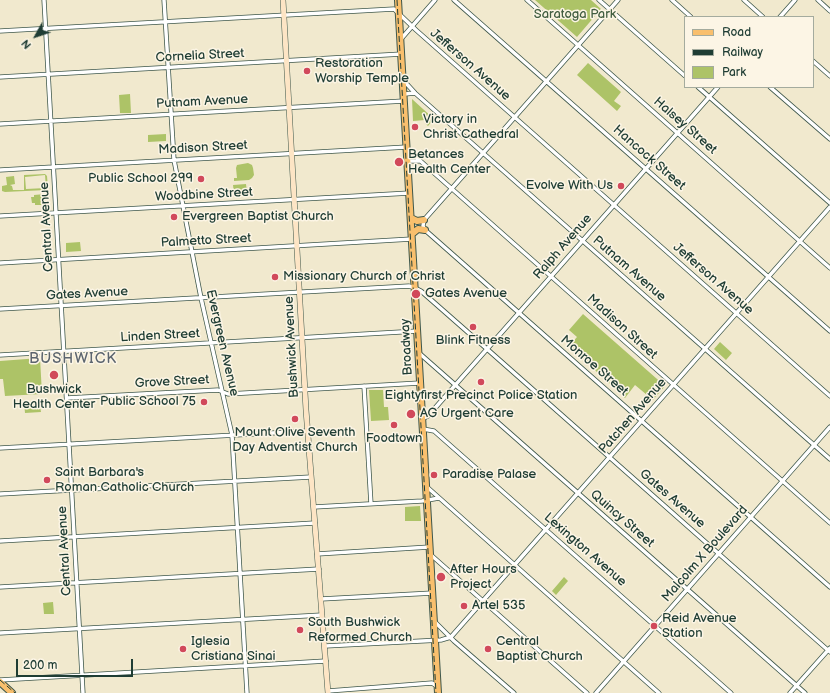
<!DOCTYPE html>
<style>
body{margin:0}
#map{position:relative;width:830px;height:693px;overflow:hidden;background:#f1e9ce;font-family:"Balsamiq Sans",sans-serif}
canvas{display:block}
.legend{position:absolute;left:684px;top:16px;width:130px;height:72px;box-sizing:border-box;background:#fcf5e5;border:1px solid #a4ab9e;margin:0;padding:5px 7px;list-style:none;font-size:12px;color:#1f3d34}
.legend li{display:flex;align-items:center;gap:8px;height:20px}
.legend b{width:20px;border:1px solid #a4ab9e}
.north{position:absolute;left:16px;top:16px;width:40px;height:40px;-webkit-text-stroke:3px #fcf5e5;paint-order:stroke;rotate:230deg;font-size:11px;font-weight:700;line-height:16px;text-align:center;color:#1f3d34}
.north::after{content:'';display:block;margin:auto;width:14px;height:18px;background:#1f3d34;clip-path:polygon(50% 0,100% 100%,50% 72%,0 100%)}
.scale{position:absolute;left:16px;top:659px;width:117px;height:18px;box-sizing:border-box;border:2px solid #1f3d34;border-top:0;padding-left:5px;font-size:12px;line-height:14px;white-space:nowrap;color:#1f3d34;-webkit-text-stroke:3px #fcf5e5;paint-order:stroke}
</style>
<div id="map">
<canvas width="830" height="693"></canvas>
<ul class="legend">
<li><b style="height:5px;background:#f9bf6d"></b>Road</li>
<li><b style="height:5px;background:#1f3d34"></b>Railway</li>
<li><b style="height:11px;background:#adc367"></b>Park</li>
</ul>
<div class="north">N</div>
<div class="scale">200 m</div>
</div>
<script>
const ctx = document.querySelector('canvas').getContext('2d');
ctx.lineJoin = 'round';
function paint(path, color) { ctx.fillStyle = color; ctx.fill(path, 'evenodd'); }
const shape = rows => new Path2D(rows.map(r => 'M' + r).join(''));
function trace(path, color, width, dash) { ctx.strokeStyle = color; ctx.lineWidth = width; ctx.lineCap = dash ? 'butt' : 'round'; ctx.setLineDash(dash || []); ctx.stroke(path); }
function drawText(font, color, halo, rows, align = 'center') {
  ctx.font = font + ' "Balsamiq Sans",sans-serif'; ctx.lineWidth = 3; ctx.setLineDash([]); ctx.textBaseline = 'middle'; ctx.strokeStyle = halo; ctx.fillStyle = color; for (const [text, x, y, turn = 0] of rows) {
    ctx.save(); ctx.translate(x, y); ctx.rotate((+turn || 0) * Math.PI / 180); ctx.textAlign = isNaN(turn) ? turn : align; if (halo) ctx.strokeText(text, 0, 0); ctx.fillText(text, 0, 0); ctx.restore();
  }
}
paint(shape([
 [535,0,591,0,601,9,577,37],
 [588,63,621,92,614,101,621,106,617,111,577,75],
 [130,94,131,113,120,113,119,95],
 [412,99,434,119,428,126,425,123,425,120,413,121],
 [166,134,166,141,148,142,148,135],
 [248,163,252,165,253,168,254,175,252,178,249,180,234,181,234,178,237,178,236,168,237,165],
 [45,174,47,176,48,188,46,190,5,192,2,191,2,186,7,185,6,177,14,176,15,184,10,185,12,186,13,190,24,190,24,175],
 [45,175,46,188,26,189,25,177],
 [246,184,247,193,234,194,233,185],
 [45,194,46,203,48,206,44,205,35,205,35,203,32,203,31,197,34,197,34,195],
 [80,242,81,251,66,252,66,243],
 [583,314,665,386,653,400,635,385,625,398,569,346,577,337,569,330],
 [720,342,732,353,726,360,714,349],
 [40,358,42,394,5,396,3,379,0,379,0,361],
 [369,390,383,390,384,407,388,407,389,420,371,421],
 [39,401,41,412,25,413,24,402],
 [420,506,421,521,405,521,405,507],
 [564,577,568,581,556,595,552,591],
 [53,602,54,614,44,614,43,603]
]), '#adc367');
const minor = shape([
 [44,0,83,693],
 [164,0,174,160,201,298,232,435,247,693],
 [454,0,830,331],
 [527,0,830,268],
 [599,0,685,76],
 [618,0,424,220,423,226,425,230,830,587],
 [672,0,691,17],
 [744,0,763,17],
 [818,0,830,11],
 [780,17,795,0],
 [0,31,394,9,416,30,830,396],
 [401,39,435,0],
 [813,61,830,76],
 [0,77,402,54],
 [404,81,415,93,830,459],
 [698,87,830,203],
 [770,87,830,139],
 [405,94,415,93],
 [0,124,404,101],
 [408,150,830,523],
 [408,161,420,161],
 [0,170,407,147],
 [0,216,410,193],
 [0,263,412,239],
 [0,309,409,286,415,288,421,291,487,349,830,652],
 [419,353,805,693],
 [0,355,418,331],
 [364,386,371,504],
 [67,398,218,390,228,394,420,383],
 [422,419,428,416,718,87],
 [423,429,434,431,731,693],
 [0,448,308,431],
 [427,487,659,693],
 [0,494,311,477],
 [314,507,422,501,439,498],
 [0,541,315,523],
 [317,554,430,547],
 [431,555,587,693],
 [0,587,319,569],
 [321,599,433,593],
 [434,621,454,641,514,693],
 [0,633,322,615],
 [325,646,441,640,451,637,830,207],
 [0,680,326,661],
 [328,691,432,683,438,687],
 [596,693,830,427],
 [790,693,830,648]
]);
const secondary = shape([
 [283,0,306,410,328,693]
]);
const primary = shape([
 [398,0,438,693],
 [411,218,417,221,424,220],
 [412,234,418,229,425,230],
 [0,682,12,693]
]);
trace(minor, '#3e574b', 5);
trace(secondary, '#3e574b', 6);
trace(primary, '#3e574b', 8);
trace(minor, '#fff', 3.5);
trace(secondary, '#fde5c5', 5);
trace(primary, '#f9bf6d', 6);
trace(shape([
 [397,0,436,693],
 [0,680,15,693]
]), '#1f3d34', 1, [6, 3]);
for (const [x, y, r, color] of [
 [307,71,4,"#d1495b"],
 [415,127,4,"#d1495b"],
 [399,162,5,"#d1495b"],
 [201,179,4,"#d1495b"],
 [621,186,4,"#d1495b"],
 [174,217,4,"#d1495b"],
 [275,277,4,"#d1495b"],
 [416,294,5,"#d1495b"],
 [473,327,4,"#d1495b"],
 [54,375,5,"#d1495b"],
 [481,382,4,"#d1495b"],
 [204,402,4,"#d1495b"],
 [411,414,5,"#d1495b"],
 [295,419,4,"#d1495b"],
 [394,425,4,"#d1495b"],
 [434,475,4,"#d1495b"],
 [47,480,4,"#d1495b"],
 [441,577,5,"#d1495b"],
 [464,606,4,"#d1495b"],
 [654,626,4,"#d1495b"],
 [300,630,4,"#d1495b"],
 [183,649,4,"#d1495b"],
 [488,649,4,"#d1495b"]
]) { const dot = new Path2D(); dot.arc(x, y, r, 0, 2 * Math.PI); ctx.fillStyle = color; ctx.fill(dot); trace(dot, '#fcf5e5', 1.5); }
drawText('13px', '#425e41', '#fcf5e5', [
 ["Saratoga Park",575,15]
]);
drawText('13px', '#1f3d34', '#fcf5e5', [
 ["Cornelia Street",200,56,-3],
 ["Jefferson Avenue",470,65,41],
 ["Putnam Avenue",202,102,-3],
 ["Halsey Street",685,126,41],
 ["Madison Street",203,148,-3],
 ["Hancock Street",649,158,41],
 ["Woodbine Street",204,195,-3],
 ["Central Avenue",47,227,-93],
 ["Palmetto Street",206,241,-3],
 ["Ralph Avenue",563,247,-49],
 ["Putnam Avenue",629,269,41],
 ["Jefferson Avenue",713,279,41],
 ["Gates Avenue",87,294,-3],
 ["Madison Street",622,327,42],
 ["Linden Street",160,336,-3],
 ["Evergreen Avenue",222,343,77],
 ["Bushwick Avenue",292,347,-93],
 ["Broadway",407,347,-93],
 ["Monroe Street",594,366,41],
 ["Grove Street",172,382,-3],
 ["Patchen Avenue",633,416,-49],
 ["Gates Avenue",672,499,41],
 ["Quincy Street",622,519,41],
 ["Lexington Avenue",585,550,41],
 ["Central Avenue",65,551,-93],
 ["Malcolm X Boulevard",705,554,-49]
]);
drawText('13px', '#1f3d34', '#fcf5e5', [
 ["Restoration",315,64],
 ["Worship Temple",315,79],
 ["Victory in",423,120],
 ["Christ Cathedral",423,135],
 ["Betances",408,155],
 ["Health Center",408,170],
 ["Public School 299",193,179,"right"],
 ["Evolve With Us",613,186,"right"],
 ["Evergreen Baptist Church",182,217],
 ["Missionary Church of Christ",283,277],
 ["Gates Avenue",425,294],
 ["Blink Fitness",473,341,"center"],
 ["Bushwick",54,390,"center"],
 ["Health Center",54,405,"center"],
 ["Eightyfirst Precinct Police Station",481,396,"center"],
 ["Public School 75",196,402,"right"],
 ["AG Urgent Care",420,414],
 ["Mount Olive Seventh",295,433,"center"],
 ["Day Adventist Church",295,448,"center"],
 ["Foodtown",394,439,"center"],
 ["Saint Barbara's",55,473],
 ["Roman Catholic Church",55,488],
 ["Paradise Palase",442,475],
 ["After Hours",450,570],
 ["Project",450,585],
 ["Artel 535",472,606],
 ["Reid Avenue",662,619],
 ["Station",662,634],
 ["South Bushwick",308,623],
 ["Reformed Church",308,638],
 ["Iglesia",191,642],
 ["Cristiana Sinai",191,657],
 ["Central",496,642],
 ["Baptist Church",496,657]
], 'left');
ctx.letterSpacing = '1px';
drawText('15px', '#5c656f', '#fcf5e5', [
 ["BUSHWICK",73,359]
]);
ctx.letterSpacing = '0px';
</script>
